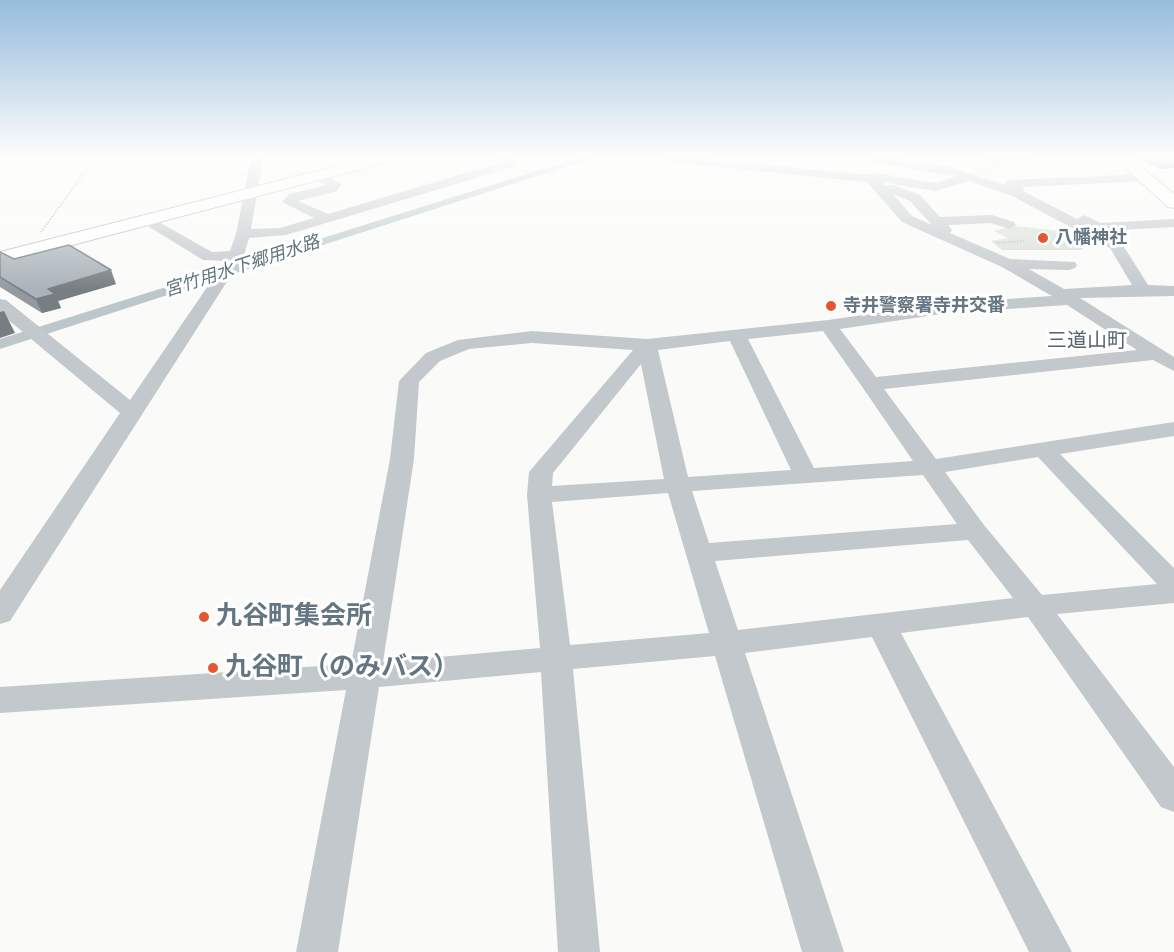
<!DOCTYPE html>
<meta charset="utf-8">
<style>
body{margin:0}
canvas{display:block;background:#fafaf8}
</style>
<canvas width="1174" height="952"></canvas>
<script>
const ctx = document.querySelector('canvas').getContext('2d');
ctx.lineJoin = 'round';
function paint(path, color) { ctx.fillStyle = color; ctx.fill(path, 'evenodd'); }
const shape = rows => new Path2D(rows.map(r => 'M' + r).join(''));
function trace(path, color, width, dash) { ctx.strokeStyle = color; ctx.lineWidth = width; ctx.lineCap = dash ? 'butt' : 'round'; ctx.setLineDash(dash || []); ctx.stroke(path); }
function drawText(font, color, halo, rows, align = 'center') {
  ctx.font = font + ' "Archivo Narrow","Noto Sans JP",sans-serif'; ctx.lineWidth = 6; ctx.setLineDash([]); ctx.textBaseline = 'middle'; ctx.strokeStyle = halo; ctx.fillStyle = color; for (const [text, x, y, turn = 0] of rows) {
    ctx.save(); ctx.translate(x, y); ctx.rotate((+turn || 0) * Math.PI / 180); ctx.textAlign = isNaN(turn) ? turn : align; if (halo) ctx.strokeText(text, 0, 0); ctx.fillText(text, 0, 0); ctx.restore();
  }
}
paint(shape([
 [925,158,1116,158,1124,165,982,171]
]), '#e8e9e9');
paint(shape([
 [1015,226,1059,231,1081,237,1083,250,1002,250,991,241,1008,238,994,231]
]), '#dadfd7');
paint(shape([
 [578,158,593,158,0,349,0,339,578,158]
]), '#bbc7cb');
const major = shape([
 [368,158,393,158,391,161,0,264,0,252,368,158],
 [1115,158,1131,158,1174,194,1174,208,1168,207,1115,158]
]);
trace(major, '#b5babe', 2);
trace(shape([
 [41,232,95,158],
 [996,243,1024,241]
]), '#bbbfc2', 2, [1.5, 1.5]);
paint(shape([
 [251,158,263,158,251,229,280,228,314,218,282,202,289,194,327,185,313,179,311,176,313,173,321,173,341,184,337,191,298,201,328,214,502,162,493,158,513,158,517,161,513,167,286,235,249,238,244,255,10,621,0,624,0,590,120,413,0,313,0,299,6,300,130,400,225,261,203,260,138,220,140,217,150,217,212,252,230,251,236,234,251,158],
 [662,158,703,158,870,175,875,173,935,183,956,177,875,162,869,158,896,158,951,167,1005,185,1006,181,1011,180,1144,174,1148,175,1150,178,1148,181,1024,187,1023,191,1077,219,1084,215,1101,223,1174,219,1174,227,1101,231,1121,242,1148,285,1174,286,1174,296,1080,298,1174,357,1174,371,1153,360,884,389,936,459,1174,422,1174,436,1060,454,1174,568,1174,603,1057,614,1174,767,1174,812,1161,807,1028,617,901,633,1072,952,1029,952,872,637,745,653,844,952,802,952,715,656,573,669,600,952,558,952,541,672,379,687,338,952,296,952,346,690,0,713,0,687,351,664,390,459,399,381,426,353,458,340,532,331,647,339,828,320,948,303,1052,296,1002,267,902,222,867,182,668,162,662,158],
 [969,181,1012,196,1110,248,1132,285,1064,289,1029,269,1069,270,1075,268,1077,265,1075,262,1010,259,950,233,952,230,948,225,991,223,1009,229,1016,225,1014,222,992,215,940,217,920,195,893,185,885,185,882,182,935,191,969,181],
 [893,194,910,201,932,225,912,216,893,194],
 [1067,305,1137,350,876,377,840,329,948,313,1067,305],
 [823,331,863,388,913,461,814,468,748,339,823,331],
 [730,341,791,470,688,477,658,350,730,341],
 [532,343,633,350,529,472,527,495,540,648,383,662,414,459,419,382,440,361,469,349,532,343],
 [641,364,664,479,552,486,553,473,641,364],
 [1038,457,1157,584,1042,595,984,525,945,472,1038,457],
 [923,475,957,524,709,543,692,491,923,475],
 [668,493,709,633,570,645,552,502,668,493],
 [968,540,1013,598,738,630,715,561,968,540]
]), '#c3c8cc');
paint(major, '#fff');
paint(shape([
 [987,158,1047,158,992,161],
 [1137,158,1174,158,1174,168,1160,169],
 [0,252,14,259,116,284,58,301,61,308,42,313,0,287]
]), '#929a9f');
paint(shape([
 [111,270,116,284,58,301,61,308,42,313,36,299,48,289],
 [4,311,15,333,0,338,0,312]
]), '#777d82');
const building = shape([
 [69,245,111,270,48,289,55,294,36,299,0,277,0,252,14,259,69,245]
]);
paint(building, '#aab3b9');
trace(building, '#777d82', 1.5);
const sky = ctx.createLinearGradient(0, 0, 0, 291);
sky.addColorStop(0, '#96bcdc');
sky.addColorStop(0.54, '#fdfdfc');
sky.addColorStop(1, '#fdfdfc00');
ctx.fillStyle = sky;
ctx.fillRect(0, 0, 1174, 291);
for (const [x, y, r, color] of [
 [1043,238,6,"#e4572e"],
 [831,306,6,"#e4572e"],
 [204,617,6,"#e4572e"],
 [213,668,6,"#e4572e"]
]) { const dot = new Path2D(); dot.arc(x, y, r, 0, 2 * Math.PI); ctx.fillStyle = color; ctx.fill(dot); trace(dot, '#fff', 2); }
drawText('bold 18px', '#657683', '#fff', [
 ["八幡神社",1055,238],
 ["寺井警察署寺井交番",843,306]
], 'left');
drawText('italic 18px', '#60757c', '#fff', [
 ["宮竹用水下郷用水路",242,267,-18]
]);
drawText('20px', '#57646e', '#fff', [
 ["三道山町",1087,342]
]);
drawText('bold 26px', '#657683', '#fff', [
 ["九谷町集会所",216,617],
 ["九谷町（のみバス）",225,668]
], 'left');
</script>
